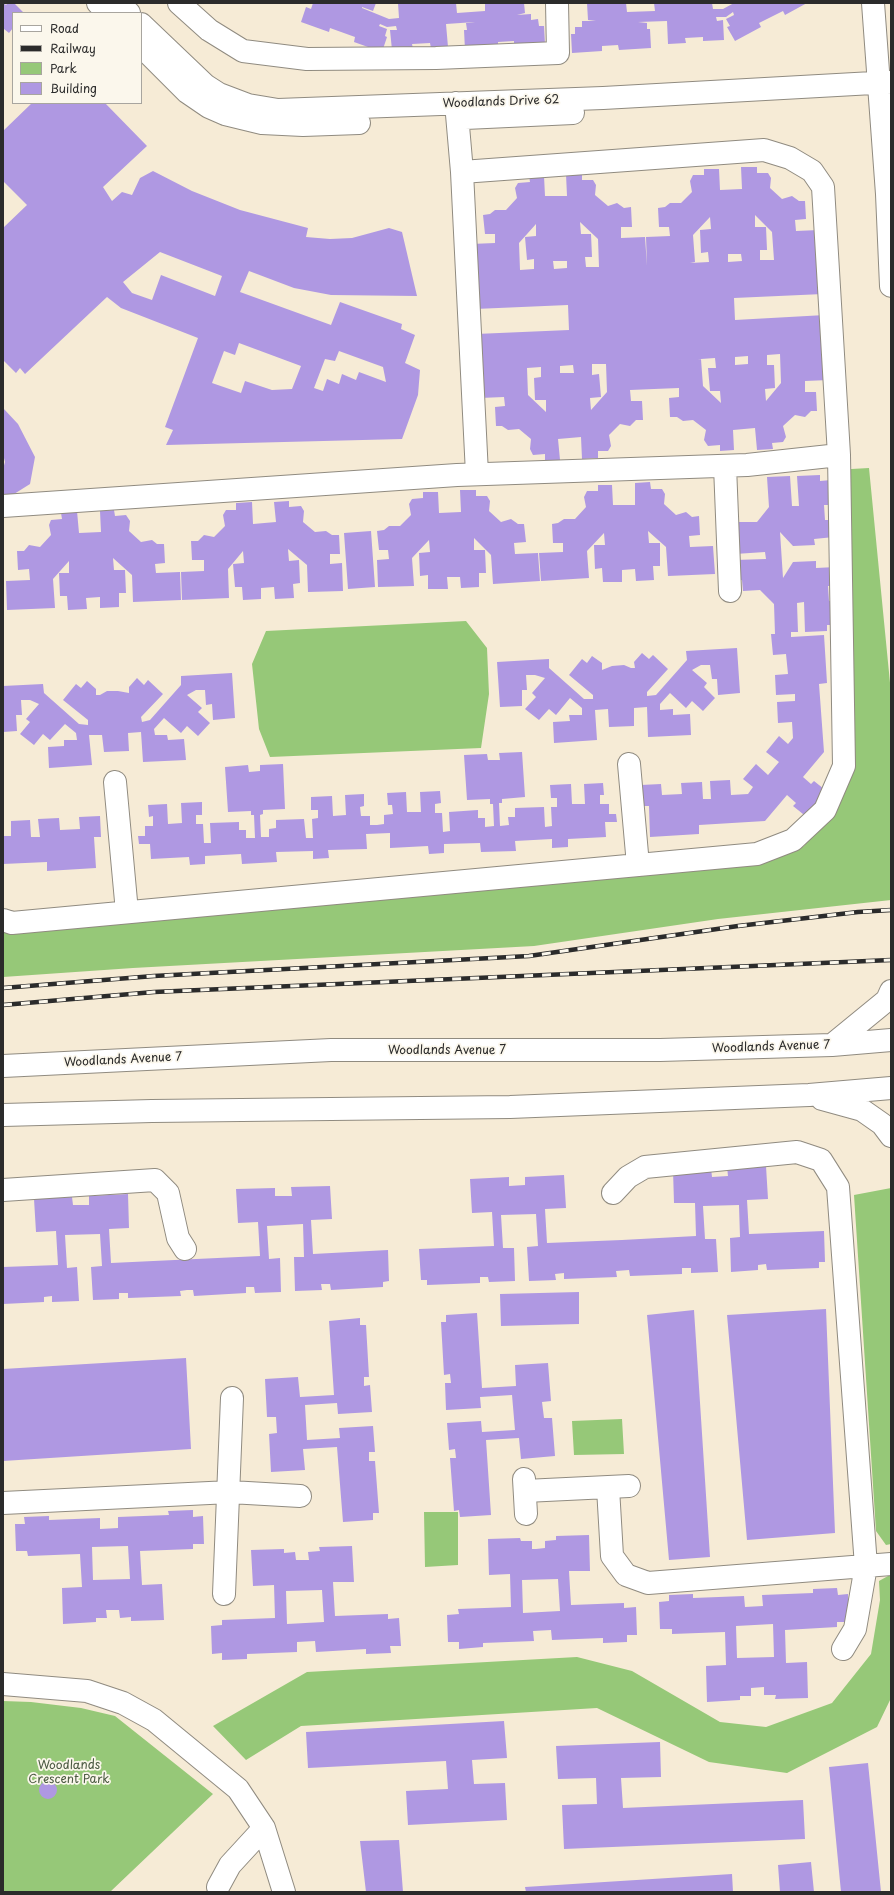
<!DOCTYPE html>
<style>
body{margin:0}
#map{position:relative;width:894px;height:1895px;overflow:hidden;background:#f6ebd6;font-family:"Playpen Sans",sans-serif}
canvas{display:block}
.frame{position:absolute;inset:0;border:4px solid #2b2b2b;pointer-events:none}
.legend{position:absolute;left:12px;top:12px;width:130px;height:92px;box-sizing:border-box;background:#fbf7ec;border:1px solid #a8a59f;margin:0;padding:5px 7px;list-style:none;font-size:12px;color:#2b2b2b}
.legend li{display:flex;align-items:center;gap:8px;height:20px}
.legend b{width:20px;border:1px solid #a8a59f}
</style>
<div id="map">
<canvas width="894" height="1895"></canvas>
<div class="frame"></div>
<ul class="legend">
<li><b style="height:5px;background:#fff"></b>Road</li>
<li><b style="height:5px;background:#2b2b2b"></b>Railway</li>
<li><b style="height:11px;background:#96c878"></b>Park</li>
<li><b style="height:11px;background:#af98e2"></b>Building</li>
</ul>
</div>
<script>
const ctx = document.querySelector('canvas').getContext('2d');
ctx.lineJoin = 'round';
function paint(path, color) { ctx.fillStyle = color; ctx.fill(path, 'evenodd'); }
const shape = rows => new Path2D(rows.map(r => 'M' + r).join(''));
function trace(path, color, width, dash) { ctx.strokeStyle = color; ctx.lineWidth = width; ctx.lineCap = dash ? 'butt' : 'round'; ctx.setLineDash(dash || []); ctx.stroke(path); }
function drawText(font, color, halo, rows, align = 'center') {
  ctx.font = font + ' "Playpen Sans",sans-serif'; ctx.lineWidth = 3.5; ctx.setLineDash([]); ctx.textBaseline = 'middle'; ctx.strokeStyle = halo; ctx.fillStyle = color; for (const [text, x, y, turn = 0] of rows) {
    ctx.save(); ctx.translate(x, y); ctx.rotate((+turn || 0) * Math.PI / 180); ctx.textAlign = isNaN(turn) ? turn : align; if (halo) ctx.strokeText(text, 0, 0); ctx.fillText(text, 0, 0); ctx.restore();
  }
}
paint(shape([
 [869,468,891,693,891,900,718,919,534,946,133,968,3,977,3,928,794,851,804,846,835,804,834,470],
 [466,621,487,648,489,694,481,748,270,757,259,729,252,664,266,631],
 [891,1188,891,1544,886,1545,876,1531,854,1195],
 [622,1419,624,1454,574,1455,572,1421],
 [424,1512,458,1512,458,1565,425,1567],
 [888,1576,891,1576,891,1698,877,1727,787,1773,709,1762,597,1708,301,1726,246,1760,213,1726,307,1672,577,1657,632,1671,720,1722,766,1727,832,1703,871,1654,880,1600,879,1581],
 [3,1701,31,1702,81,1708,115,1716,213,1794,110,1892,3,1892]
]), '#96c878');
paint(shape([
 [3,3,6,5,8,3,14,3,24,13,13,13,13,28,9,33,4,29,3,30],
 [313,3,376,3,373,11,362,7,362,8,389,19,399,18,398,3,456,3,457,13,485,11,485,3,524,3,525,13,517,15,531,14,531,20,538,19,539,26,544,26,545,44,514,46,514,41,498,42,498,47,465,50,464,30,467,30,466,23,475,22,446,24,448,47,431,48,430,43,412,44,413,49,392,50,390,30,397,30,396,26,387,27,380,24,379,26,387,29,385,36,387,37,382,52,354,42,355,37,330,28,329,32,301,22,306,7,311,9],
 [587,3,626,3,627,12,655,11,654,3,712,3,713,9,723,9,734,3,807,3,785,15,783,11,759,23,761,27,735,41,727,27,730,26,726,19,734,15,733,12,726,17,716,17,717,21,723,20,724,40,703,41,703,37,685,38,686,43,668,44,667,21,638,22,647,23,647,29,650,29,651,48,619,50,618,45,602,46,602,51,572,53,571,34,575,34,575,27,582,27,582,21,596,21,588,20],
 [32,103,105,103,147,146,103,187,112,201,122,192,132,195,140,178,153,171,192,191,240,210,308,228,306,237,330,239,352,238,389,228,402,232,417,296,331,295,294,288,249,271,240,292,331,325,340,302,402,324,401,329,415,335,405,363,420,370,418,395,402,439,166,445,173,430,165,427,198,338,121,308,107,297,25,374,20,368,16,373,3,360,3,228,27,205,3,181,3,131],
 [160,252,222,276,215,296,161,275,152,300,132,293,123,282],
 [239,343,301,366,292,389,272,390,245,381,241,393,212,383,224,351,235,355],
 [339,351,383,367,386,382,359,372,356,380,342,374,339,384,327,379,323,391,314,388,325,359,335,361],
 [741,167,757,167,757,173,768,173,771,178,770,188,782,199,792,196,799,201,805,201,806,219,795,220,796,231,819,230,823,294,734,298,735,320,825,315,829,380,805,381,805,392,816,392,817,411,811,411,805,417,795,415,783,426,786,437,783,442,772,443,773,449,757,450,755,428,733,430,734,450,720,451,720,445,708,446,704,440,706,430,693,420,683,421,677,417,670,417,669,398,679,397,679,388,654,389,653,361,654,389,630,390,631,401,642,401,643,420,636,420,630,426,620,424,609,435,611,446,608,451,598,451,598,458,582,459,581,437,558,439,560,460,545,460,545,454,533,455,530,449,531,439,519,429,508,430,502,426,496,426,495,407,505,406,504,397,480,398,476,334,569,330,568,305,475,309,471,244,495,243,495,234,485,234,483,215,490,214,495,210,506,210,517,198,515,188,518,183,530,182,529,176,544,176,545,196,567,196,566,174,582,174,582,180,593,180,596,185,595,195,608,206,617,203,624,208,631,207,632,227,621,227,621,238,645,237,647,266,646,237,670,236,669,227,659,227,658,208,665,207,670,203,681,203,692,192,690,181,693,175,704,175,704,169,719,169,720,190,742,189],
 [755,215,772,232,774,260,760,260,760,250,767,250,766,227,755,227],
 [710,217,711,229,700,230,701,253,708,252,709,262,690,263,695,262,693,235],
 [580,222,598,239,599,267,586,267,585,257,592,257,591,234,581,234],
 [536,224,536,236,525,237,527,260,534,259,534,269,520,270,519,243],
 [728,254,741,254,742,261,728,262],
 [553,261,567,261,567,268,554,269],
 [780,354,781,383,766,401,765,389,775,388,774,365,767,365,767,355],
 [748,356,748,364,735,365,735,357],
 [715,358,716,368,708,368,710,391,720,391,721,403,703,386,701,359,687,360],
 [592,364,606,364,607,392,591,410,590,398,601,397,599,374,592,375],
 [573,365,574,373,560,373,560,366],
 [541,367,541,377,534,378,535,400,546,400,546,412,528,395,527,368],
 [3,408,18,424,35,457,30,484,3,501,3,469,5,462,3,454],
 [820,475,820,481,831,480,833,505,824,505,825,520,833,520,834,537,814,539,815,545,793,546,780,532,783,578,793,562,816,561,816,568,836,567,837,586,828,586,829,601,837,600,839,625,827,625,827,631,805,632,804,602,797,603,798,632,791,632,791,637,824,635,827,683,819,684,824,752,803,777,811,784,814,781,829,793,808,818,793,806,796,803,787,795,765,821,699,825,699,834,650,837,649,806,642,806,641,785,661,784,662,795,682,794,681,783,702,782,703,799,711,799,710,781,730,780,731,795,748,794,753,787,743,779,756,764,768,775,779,762,766,752,779,736,788,744,793,738,792,722,778,723,777,702,795,701,795,694,776,695,775,675,788,674,786,654,773,655,771,634,775,634,774,604,760,590,743,591,742,580,736,581,735,560,766,559,765,552,735,554,734,533,739,533,739,522,757,522,769,507,767,477,790,476,792,506,799,506,797,476],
 [650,482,651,489,662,489,665,494,664,504,676,515,686,512,692,517,699,516,700,535,689,536,690,547,713,546,715,574,668,576,666,547,648,531,649,543,660,543,660,566,653,566,654,580,636,581,635,569,622,570,622,582,603,582,602,568,595,569,594,545,605,545,604,533,587,551,589,578,541,581,539,553,563,552,563,543,553,543,552,524,558,523,564,519,575,519,586,507,584,497,587,491,598,491,598,485,612,485,613,505,635,505,635,483],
 [460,490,476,490,476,496,487,496,490,501,489,511,501,522,511,519,518,524,524,524,526,542,514,543,515,554,538,553,540,581,493,584,491,555,474,538,474,550,485,550,486,573,479,573,479,587,461,588,460,577,447,577,448,589,428,589,428,575,420,576,419,553,430,552,429,540,412,558,414,586,378,587,377,560,389,559,388,550,379,550,377,531,384,530,389,526,400,526,411,515,409,504,412,499,423,498,423,492,438,492,439,513,461,512],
 [289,501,289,507,301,506,304,511,303,522,315,532,326,531,332,535,339,535,340,554,330,554,330,564,342,563,343,591,308,592,307,565,288,549,289,561,299,560,300,583,293,584,294,598,275,599,274,587,261,588,261,599,243,600,242,587,235,587,233,564,244,563,243,551,228,569,229,598,182,600,181,572,204,571,204,560,192,560,191,541,198,541,204,535,214,537,225,526,223,515,226,510,236,510,236,503,252,502,253,524,276,522,274,502],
 [114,510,115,516,126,515,130,521,129,531,141,542,152,540,157,544,164,544,165,563,155,564,156,573,180,572,181,600,133,602,132,575,113,558,114,570,125,570,126,593,119,593,119,607,100,608,100,597,86,598,87,609,68,610,67,596,60,596,59,573,69,573,69,561,53,579,55,608,7,610,6,581,30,580,29,569,18,570,17,551,24,551,29,545,40,547,51,535,49,525,51,520,62,519,61,513,77,511,79,533,101,532,100,511],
 [371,531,375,587,348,589,344,533],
 [737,648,740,693,718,695,717,679,712,679,710,665,701,665,692,670,707,683,704,687,715,698,703,711,692,701,686,708,670,693,660,704,660,710,673,709,673,715,690,714,691,735,648,737,647,707,634,708,634,726,609,727,608,709,595,710,597,740,554,743,553,722,570,721,569,715,582,715,582,708,570,698,556,715,549,709,539,720,525,709,536,697,532,693,545,678,535,675,526,675,527,690,522,690,522,706,500,707,497,662,549,659,549,668,584,699,593,699,593,695,569,675,582,659,587,663,592,656,602,663,602,670,612,666,624,665,631,668,635,668,634,662,642,653,649,659,653,655,668,669,647,692,647,696,656,695,687,660,686,651],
 [232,673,235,718,213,720,212,704,206,705,205,690,196,690,187,695,202,708,198,712,210,723,198,736,187,726,181,733,164,718,154,729,155,735,167,735,168,740,184,739,186,760,143,762,141,732,128,733,129,751,104,752,102,735,89,735,92,765,49,768,48,747,64,746,64,740,77,740,76,733,65,724,50,740,43,734,34,745,20,734,30,722,26,719,39,704,30,700,21,700,22,715,16,715,17,731,3,732,3,686,43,684,44,693,79,724,88,725,88,720,63,700,76,684,81,688,87,681,96,689,96,695,100,695,107,691,118,691,129,693,129,687,137,678,144,685,148,680,163,694,141,717,142,722,150,720,181,685,181,676],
 [522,752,525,797,502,799,502,803,499,803,500,826,509,825,508,817,515,817,515,808,544,807,545,827,552,826,551,807,557,807,557,798,551,798,550,785,571,784,572,804,585,804,584,784,603,783,604,795,600,795,600,804,609,804,609,814,616,814,617,822,605,822,606,837,568,839,568,847,552,848,552,839,515,841,516,851,481,852,480,843,444,844,444,853,429,854,428,846,390,848,390,833,366,834,367,849,328,850,329,858,313,859,313,851,276,852,277,862,242,864,241,854,205,856,205,864,190,865,189,857,151,859,150,844,139,844,138,836,145,836,145,826,153,826,153,816,149,817,148,805,167,804,168,824,182,823,181,803,202,802,202,815,196,815,196,824,203,824,204,843,211,843,210,823,239,822,239,830,246,830,246,838,255,838,254,815,251,815,251,811,228,812,225,767,248,765,249,772,260,771,260,765,283,764,285,809,263,810,263,814,260,815,261,837,269,837,269,829,276,828,276,820,304,819,306,838,313,838,312,819,318,818,318,810,311,810,311,797,332,796,333,816,346,815,345,795,364,794,364,806,360,807,361,816,370,816,370,825,377,825,384,824,384,815,393,814,392,805,388,805,387,793,406,792,407,812,421,812,420,792,440,791,441,803,435,804,435,813,442,813,443,832,450,831,449,812,478,810,478,818,485,818,485,827,494,826,493,804,490,804,490,799,467,800,464,755,487,754,488,760,500,760,499,753],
 [100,816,101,837,94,837,96,868,47,871,47,862,3,864,3,836,11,836,11,821,30,820,31,837,40,837,38,819,59,818,60,830,80,829,79,817],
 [766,1166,768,1199,747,1200,749,1234,824,1231,825,1262,819,1262,819,1268,767,1270,766,1264,758,1265,758,1270,731,1272,730,1238,740,1237,739,1205,703,1206,705,1239,716,1239,718,1272,691,1273,691,1268,682,1268,682,1274,630,1276,629,1270,616,1271,617,1277,564,1279,564,1273,555,1274,556,1280,529,1281,527,1247,538,1246,536,1214,501,1215,503,1248,514,1248,515,1281,489,1282,488,1277,480,1277,480,1283,427,1285,427,1280,421,1280,419,1249,494,1246,492,1212,472,1213,470,1179,509,1177,509,1186,525,1185,525,1177,564,1175,566,1208,545,1209,547,1243,622,1240,696,1236,695,1203,674,1203,673,1170,711,1168,712,1177,728,1176,727,1167],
 [330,1186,332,1219,311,1220,313,1254,388,1250,389,1281,383,1282,383,1287,331,1290,330,1284,321,1284,322,1290,295,1291,294,1257,304,1257,303,1224,267,1226,269,1259,280,1258,281,1292,255,1293,254,1287,246,1287,246,1293,194,1296,193,1290,187,1290,180,1291,181,1296,128,1298,128,1293,119,1293,119,1299,93,1300,91,1267,102,1266,100,1234,65,1235,67,1268,77,1267,79,1301,52,1302,52,1296,44,1297,44,1302,3,1304,3,1267,58,1265,56,1231,36,1232,34,1199,72,1197,73,1205,89,1205,89,1196,128,1194,129,1228,109,1229,111,1263,260,1256,258,1222,238,1223,236,1189,275,1188,275,1196,292,1196,291,1187],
 [579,1292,579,1324,501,1326,500,1294],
 [826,1309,835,1533,747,1540,727,1315],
 [694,1310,710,1557,669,1560,647,1315],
 [477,1313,482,1388,516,1386,515,1365,548,1363,551,1401,542,1402,544,1418,552,1418,555,1456,521,1459,519,1438,486,1440,491,1515,460,1517,459,1510,454,1511,450,1458,456,1458,455,1449,449,1450,447,1423,481,1421,482,1432,515,1430,512,1395,480,1397,481,1408,446,1410,445,1383,451,1383,450,1374,444,1375,441,1322,446,1322,446,1315],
 [360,1318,360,1325,366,1325,369,1377,364,1377,364,1386,370,1385,372,1412,338,1414,337,1403,305,1405,307,1440,340,1438,339,1428,373,1426,375,1452,369,1452,369,1461,375,1461,379,1513,373,1513,373,1520,343,1522,337,1447,303,1449,305,1470,271,1472,269,1434,277,1433,276,1417,267,1417,265,1379,298,1377,300,1397,334,1395,329,1321],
 [186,1358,191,1449,3,1461,3,1369],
 [193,1510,193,1517,203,1516,204,1544,193,1544,193,1549,140,1551,142,1585,162,1584,164,1620,131,1621,131,1617,120,1618,119,1610,106,1610,107,1618,96,1618,96,1622,63,1624,62,1588,82,1587,80,1554,28,1556,27,1551,16,1551,15,1524,25,1524,24,1517,49,1516,49,1520,100,1518,100,1529,118,1528,118,1517,169,1515,168,1511],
 [128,1546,130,1579,93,1580,92,1547],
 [589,1535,590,1571,569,1571,571,1605,624,1603,624,1608,636,1607,637,1635,627,1635,627,1642,603,1643,603,1638,552,1640,551,1630,533,1631,534,1641,483,1643,483,1647,459,1649,459,1642,448,1642,447,1615,459,1614,458,1609,511,1607,510,1574,489,1575,488,1539,520,1538,521,1541,532,1541,532,1549,536,1549,545,1548,545,1541,556,1540,556,1536],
 [558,1579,560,1611,523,1613,522,1580],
 [352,1546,354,1582,333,1582,335,1616,388,1614,388,1619,399,1618,401,1646,390,1646,391,1653,366,1654,366,1649,316,1652,315,1641,297,1642,297,1652,247,1654,247,1659,222,1660,222,1653,212,1654,211,1626,222,1625,222,1620,275,1618,274,1585,253,1586,251,1550,284,1549,284,1553,295,1552,296,1560,309,1560,308,1552,320,1551,319,1547],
 [322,1590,324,1622,287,1624,286,1591],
 [837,1588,838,1595,848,1594,849,1622,837,1622,837,1627,785,1630,786,1663,807,1662,808,1698,775,1699,776,1695,764,1695,764,1687,751,1688,751,1696,740,1696,740,1700,707,1702,706,1666,726,1665,725,1632,672,1634,672,1629,660,1629,659,1602,669,1601,669,1595,693,1594,693,1598,744,1596,745,1607,763,1606,762,1595,813,1593,813,1589],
 [773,1624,774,1657,737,1658,736,1626],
 [504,1721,507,1758,472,1760,474,1784,505,1783,507,1820,408,1825,406,1791,448,1789,446,1761,308,1768,306,1732],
 [660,1742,661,1777,621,1778,623,1808,803,1800,805,1839,564,1849,562,1805,597,1804,596,1778,558,1779,556,1746],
 [868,1763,881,1892,841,1892,829,1767],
 '39 1790a9 9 0 1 1 18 0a9 9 0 1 1-18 0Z',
 [399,1840,403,1892,366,1892,360,1841],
 [811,1862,814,1892,780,1892,778,1865],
 [732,1874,733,1892,526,1892,525,1887]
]), '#af98e2');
const minor = shape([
 [98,3,108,13],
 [119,3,129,13],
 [179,3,209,30,243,51,307,59,436,58,558,53,557,3],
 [873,3,887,194,891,286],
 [141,24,205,85,219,94,248,105,278,110,603,98,891,82],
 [141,46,187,92,209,107,225,114,262,123,303,125,359,123],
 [456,103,462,172,477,474],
 [465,118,573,113],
 [725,466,730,591],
 [3,506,457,475,747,465,839,455],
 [629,764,638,865],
 [115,782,127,912],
 [3,920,12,923,757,854,793,840,825,810,844,766,839,455,823,187,812,171,790,158,764,150,462,172],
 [3,1190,155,1180,168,1193,178,1238,185,1249],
 [613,1193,628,1177,645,1167,797,1152,821,1160,838,1187,866,1566,855,1629,843,1649],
 [524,1479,526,1514],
 [608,1488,612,1556,626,1575,648,1583,891,1564],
 [525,1491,629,1486],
 [3,1503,230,1492,300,1496],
 [224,1594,232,1398],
 [3,1684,87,1691,123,1703,154,1720,238,1789,264,1828,284,1892],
 [218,1887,230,1865,264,1828]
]);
const major = shape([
 [832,1045,887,1000,891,991],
 [3,1066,331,1050,660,1050,832,1045,891,1040],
 [822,1099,862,1110,882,1124,891,1136],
 [3,1115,152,1111,510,1107,809,1095,891,1088]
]);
trace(minor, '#908b80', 24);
trace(major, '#908b80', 24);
trace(minor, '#fff', 22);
trace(major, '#fff', 22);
const rail = shape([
 [3,988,154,976,529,956,738,926,858,912,891,910],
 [3,1005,154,992,891,960]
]);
trace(rail, '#2b2b2b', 4.5);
trace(rail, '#fbf7ec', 3, [9]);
drawText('12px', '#2b2b2b', '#fbf7ec', [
 ["Woodlands Drive 62",501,102,-2],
 ["Woodlands Avenue 7",771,1047,-2],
 ["Woodlands Avenue 7",447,1051],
 ["Woodlands Avenue 7",123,1060,-3]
]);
drawText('12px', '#4b5a42', '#fbf7ec', [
 ["Woodlands",69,1766],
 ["Crescent Park",69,1780]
]);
</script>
